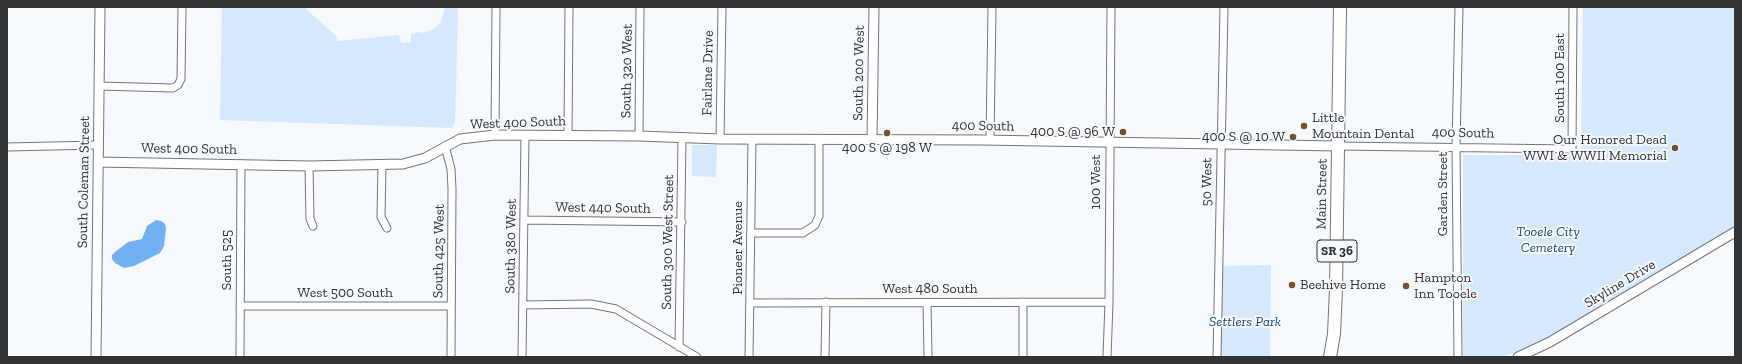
<!DOCTYPE html>
<style>
body{margin:0}
#map{position:relative;width:1742px;height:364px;overflow:hidden;background:#f6f9fd;font-family:"Zilla Slab",serif}
canvas{display:block}
.frame{position:absolute;inset:0;border:8px solid #323334;pointer-events:none}
</style>
<div id="map">
<canvas width="1742" height="364"></canvas>
<div class="frame"></div>
</div>
<script>
const ctx = document.querySelector('canvas').getContext('2d');
ctx.lineJoin = 'round';
function paint(path, color) { ctx.fillStyle = color; ctx.fill(path, 'evenodd'); }
const shape = rows => new Path2D(rows.map(r => 'M' + r).join(''));
function trace(path, color, width, dash) { ctx.strokeStyle = color; ctx.lineWidth = width; ctx.lineCap = dash ? 'butt' : 'round'; ctx.setLineDash(dash || []); ctx.stroke(path); }
function drawText(font, color, halo, rows, align = 'center') {
  ctx.font = font + ' "Zilla Slab",serif'; ctx.lineWidth = 4; ctx.setLineDash([]); ctx.textBaseline = 'middle'; ctx.strokeStyle = halo; ctx.fillStyle = color; for (const [text, x, y, turn = 0] of rows) {
    ctx.save(); ctx.translate(x, y); ctx.rotate((+turn || 0) * Math.PI / 180); ctx.textAlign = isNaN(turn) ? turn : align; if (halo) ctx.strokeText(text, 0, 0); ctx.fillText(text, 0, 0); ctx.restore();
  }
}
paint(shape([
 [222,7,304,7,335,35,338,41,399,35,401,43,411,42,411,34,418,32,423,33,434,29,441,22,445,7,458,7,455,123,452,128,220,120],
 [1583,7,1735,7,1735,229,1529,348,1504,356,1463,357,1463,155,1581,155],
 [692,145,717,145,716,177,692,176],
 [1271,265,1270,357,1217,357,1221,266]
]), '#d6e8fb');
paint(shape([
 [156,220,161,221,165,224,166,229,164,246,160,253,134,266,124,268,115,263,112,259,112,255,115,252,128,242,142,239,147,226]
]), '#72b2f2');
const minor = shape([
 [99,86,173,88,178,85,181,79,182,7],
 [495,135,496,7],
 [568,135,569,7],
 [639,136,640,7],
 [720,139,722,7],
 [990,140,992,7],
 [445,146,451,169,452,189,451,357],
 [1338,146,1572,149,1573,7],
 [7,147,98,145],
 [309,166,310,219,313,226],
 [382,166,381,217,387,228],
 [524,220,682,222],
 [751,233,803,233,815,225,819,216,819,140],
 [1023,302,1023,357],
 [751,303,1109,302],
 [927,303,928,356],
 [523,305,591,304,616,309,697,357],
 [240,306,451,306],
 [679,347,682,138],
 [240,357,241,164],
 [522,357,525,135],
 [749,357,752,139],
 [825,357,826,302],
 [1107,357,1109,302,1111,7],
 [1217,357,1224,7],
 [1458,357,1456,146,1459,7]
]);
const tertiary = shape([
 [872,139,874,7],
 [98,162,309,166,403,164,425,158,460,139,495,135,639,136,720,139,982,140,1338,146],
 [96,357,100,7],
 [1518,357,1550,342,1735,232]
]);
const trunk = shape([
 [1330,357,1334,334,1336,289,1340,7]
]);
trace(minor, '#727578', 9);
trace(tertiary, '#727578', 11);
trace(trunk, '#727578', 14);
trace(minor, '#fff', 7);
trace(tertiary, '#fff', 9);
trace(trunk, '#fff', 12);
for (const [x, y, r, color] of [
 [1304,126,4,"#74532a"],
 [1123,132,4,"#74532a"],
 [887,133,4,"#74532a"],
 [1293,137,4,"#74532a"],
 [1675,148,4,"#74532a"],
 [1292,285,4,"#74532a"],
 [1406,286,4,"#74532a"]
]) { const dot = new Path2D(); dot.arc(x, y, r, 0, 2 * Math.PI); ctx.fillStyle = color; ctx.fill(dot); trace(dot, '#f6f9fd', 1.5); }
for (const [x, y, w] of [
 [1337,251,40]
]) { const box = new Path2D(); box.roundRect(x - w / 2, y - 11, w, 22, 3); ctx.fillStyle = '#f6f9fd'; ctx.fill(box); trace(box, '#323334', 1); }
drawText('bold 13px', '#323334', null, [
 ["SR 36",1337,251]
]);
drawText('14px', '#323334', '#f6f9fd', [
 ["South 320 West",627,71,-89],
 ["Fairlane Drive",708,73,-89],
 ["South 200 West",859,73,-89],
 ["South 100 East",1560,78,-90],
 ["West 400 South",518,123,-2],
 ["400 South",983,126,1],
 ["400 South",1463,133,1],
 ["West 400 South",189,149,1],
 ["South Coleman Street",84,182,-89],
 ["100 West",1096,182,-90],
 ["50 West",1207,182,-89],
 ["Main Street",1322,194,-89],
 ["Garden Street",1443,194,-90],
 ["West 440 South",603,208,1],
 ["South 300 West Street",668,242,-89],
 ["South 380 West",511,246,-89],
 ["Pioneer Avenue",738,248,-90],
 ["South 425 West",439,251,-89],
 ["South 525",227,260,-90],
 ["Skyline Drive",1620,284,-31],
 ["West 480 South",930,289],
 ["West 500 South",345,293]
]);
drawText('14px', '#323334', '#f6f9fd', [
 ["Little",1312,118],
 ["Mountain Dental",1312,134],
 ["400 S @ 96 W",1115,132,"right"],
 ["400 S @ 10 W",1285,137,"right"],
 ["Our Honored Dead",1667,140,"right"],
 ["WWI & WWII Memorial",1667,156,"right"],
 ["400 S @ 198 W",887,148,"center"],
 ["Hampton",1414,278],
 ["Inn Tooele",1414,294],
 ["Beehive Home",1300,285]
], 'left');
drawText('italic 14px', '#194770', '#f6f9fd', [
 ["Tooele City",1548,232],
 ["Cemetery",1548,248],
 ["Settlers Park",1245,322]
]);
</script>
